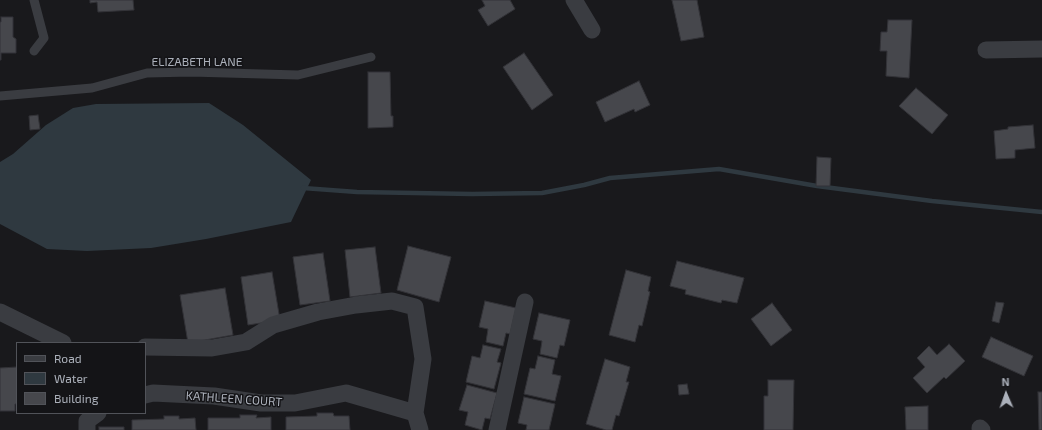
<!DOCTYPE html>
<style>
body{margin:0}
#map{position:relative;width:1042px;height:430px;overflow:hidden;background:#19191c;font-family:"Exo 2",sans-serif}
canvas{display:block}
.legend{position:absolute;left:16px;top:342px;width:130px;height:72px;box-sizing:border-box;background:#141417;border:1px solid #515359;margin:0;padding:5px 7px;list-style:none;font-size:12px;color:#acb1bb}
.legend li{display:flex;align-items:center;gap:8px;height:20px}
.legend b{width:20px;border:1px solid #515359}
.north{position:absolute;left:986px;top:374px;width:40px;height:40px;-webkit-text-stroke:3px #141417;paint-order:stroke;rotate:358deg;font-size:11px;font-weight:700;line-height:16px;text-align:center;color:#acb1bb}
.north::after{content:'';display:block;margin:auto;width:14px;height:18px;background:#acb1bb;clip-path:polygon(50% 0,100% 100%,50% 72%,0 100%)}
</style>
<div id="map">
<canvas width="1042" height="430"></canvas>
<ul class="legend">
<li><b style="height:5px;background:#3a3c41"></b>Road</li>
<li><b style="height:11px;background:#2f3940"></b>Water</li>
<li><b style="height:11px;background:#46474c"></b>Building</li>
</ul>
<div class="north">N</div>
</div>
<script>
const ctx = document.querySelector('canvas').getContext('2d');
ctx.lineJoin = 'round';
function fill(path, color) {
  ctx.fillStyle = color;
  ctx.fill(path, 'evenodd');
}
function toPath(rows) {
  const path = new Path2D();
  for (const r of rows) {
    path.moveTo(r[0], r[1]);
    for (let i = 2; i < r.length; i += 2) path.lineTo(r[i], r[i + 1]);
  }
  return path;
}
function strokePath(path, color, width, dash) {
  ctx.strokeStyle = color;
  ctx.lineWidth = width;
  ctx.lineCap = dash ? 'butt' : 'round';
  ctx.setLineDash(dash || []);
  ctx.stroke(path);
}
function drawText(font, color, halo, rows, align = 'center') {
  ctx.font = font + ' "Exo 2",sans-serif';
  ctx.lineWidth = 3;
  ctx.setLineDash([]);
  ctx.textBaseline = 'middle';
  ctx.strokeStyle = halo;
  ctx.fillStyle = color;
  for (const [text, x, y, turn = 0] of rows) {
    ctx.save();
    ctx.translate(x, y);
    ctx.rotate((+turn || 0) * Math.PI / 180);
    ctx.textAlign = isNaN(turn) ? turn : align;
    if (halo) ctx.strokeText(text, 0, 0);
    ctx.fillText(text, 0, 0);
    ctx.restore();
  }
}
const water = toPath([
 [209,103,243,125,311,180,291,222,206,239,151,248,87,251,47,249,0,224,0,162,13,154,46,125,73,108,96,104]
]);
const stream = toPath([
 [303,188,357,192,472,194,542,193,584,185,610,178,719,169,817,186,932,201,1042,212]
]);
const building = toPath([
 [90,0,133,0,134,10,98,12,97,2,90,3,90,0],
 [482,0,510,0,515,9,488,26,478,10,485,6,482,0],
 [672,0,697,0,704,37,681,41,672,0],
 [1,17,13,17,13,37,16,39,16,53,1,53,1,60,0,60,0,22,1,22,1,17],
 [888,20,912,20,909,78,886,76,887,51,880,51,881,32,887,32,888,20],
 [524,53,553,95,532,110,503,67,524,53],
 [368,72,390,72,391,116,393,116,393,127,368,128,368,72],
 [639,81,650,105,635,112,634,109,605,122,596,102,639,81],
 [916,88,948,115,932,134,899,106,916,88],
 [38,115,40,129,30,130,29,116,38,115],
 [1033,125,1035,148,1015,150,1015,158,996,159,994,131,1008,129,1008,127,1033,125],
 [817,157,831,158,830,186,816,186,817,157],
 [408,246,451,257,439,302,397,290,408,246],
 [375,247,381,293,350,297,345,250,375,247],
 [323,253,330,301,300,305,293,257,323,253],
 [677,261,744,278,737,303,722,300,721,303,685,294,686,290,670,286,677,261],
 [626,270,651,277,648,291,650,292,642,326,639,325,635,342,609,335,626,270],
 [272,272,280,320,248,325,241,277,272,272],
 [225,288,233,335,188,343,180,295,225,288],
 [485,301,516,308,510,334,506,333,503,346,486,342,488,329,479,327,485,301],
 [996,302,1004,303,999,323,992,321,996,302],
 [772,303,792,330,771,346,751,319,772,303],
 [539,313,570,320,564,346,560,345,557,358,540,354,542,341,533,339,539,313],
 [991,337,1033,356,1024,376,982,357,991,337],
 [949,344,965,361,946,379,944,377,927,393,913,378,925,367,917,358,929,346,937,355,949,344],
 [483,345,501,349,497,362,501,363,494,389,466,382,472,356,480,358,483,345],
 [538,356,555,360,552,374,561,376,555,401,524,394,530,368,535,369,538,356],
 [605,359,630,367,626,382,629,382,619,416,616,415,612,430,606,430,586,424,605,359],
 [17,367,17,404,15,404,15,411,0,411,0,368,17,367],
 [768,380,794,380,793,430,764,430,764,396,768,396,768,380],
 [687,384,689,394,679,395,678,385,687,384],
 [467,385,497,393,490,419,485,418,482,430,465,425,468,412,459,410,467,385],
 [1038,392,1042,392,1042,430,1039,430,1038,392],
 [524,397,555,404,549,430,526,430,527,425,518,423,524,397],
 [928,406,928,430,906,430,905,407,928,406],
 [317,413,333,413,334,416,349,416,350,430,286,430,286,417,317,416,317,413],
 [240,415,257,415,256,418,271,417,271,430,208,430,208,418,240,418,240,415],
 [164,416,179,416,179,419,195,418,196,430,132,430,132,420,164,419,164,416],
 [99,427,124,427,124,430,99,430,99,427]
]);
const lane = toPath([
 [34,0,44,38,34,51],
 [0,96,92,88,147,73,191,72,298,75,371,57]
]);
const street = toPath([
 [574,0,592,30],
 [986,50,1042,49],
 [0,312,63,343],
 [145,347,212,348,246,342,273,325,318,312,356,305,392,301,415,307,423,359,415,413,346,393,295,403,261,403,214,396,153,393,145,395],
 [415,413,420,430],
 [980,428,982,430],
 [87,430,87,421,98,413],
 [497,430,525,302]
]);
const streetNames = [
 ["ELIZABETH LANE",197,62],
 ["KATHLEEN COURT",234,399,4]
];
fill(water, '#2f3940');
strokePath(stream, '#2f3940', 4.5);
fill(building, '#46474c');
strokePath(building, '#333338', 1);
strokePath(lane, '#3a3c41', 9);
strokePath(street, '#3a3c41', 17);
drawText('12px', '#acb1bb', '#141417', streetNames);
</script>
